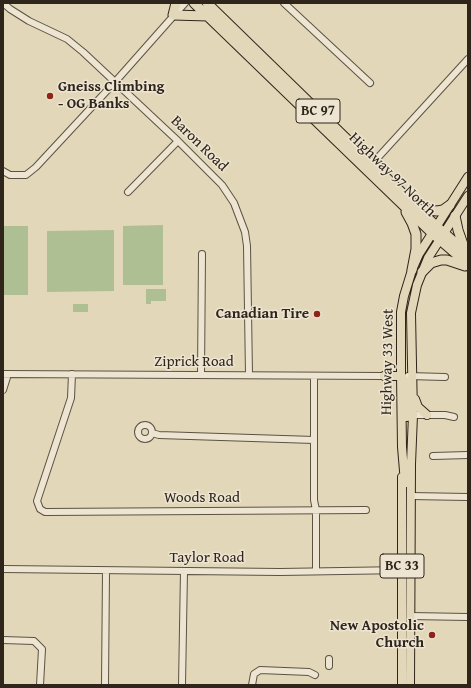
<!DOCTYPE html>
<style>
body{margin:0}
#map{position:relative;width:471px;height:688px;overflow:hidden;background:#e3d7b9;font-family:"Gentium Book Plus",serif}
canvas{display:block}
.frame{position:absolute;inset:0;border:4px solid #2f251b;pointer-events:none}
</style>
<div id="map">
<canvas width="471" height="688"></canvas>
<div class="frame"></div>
</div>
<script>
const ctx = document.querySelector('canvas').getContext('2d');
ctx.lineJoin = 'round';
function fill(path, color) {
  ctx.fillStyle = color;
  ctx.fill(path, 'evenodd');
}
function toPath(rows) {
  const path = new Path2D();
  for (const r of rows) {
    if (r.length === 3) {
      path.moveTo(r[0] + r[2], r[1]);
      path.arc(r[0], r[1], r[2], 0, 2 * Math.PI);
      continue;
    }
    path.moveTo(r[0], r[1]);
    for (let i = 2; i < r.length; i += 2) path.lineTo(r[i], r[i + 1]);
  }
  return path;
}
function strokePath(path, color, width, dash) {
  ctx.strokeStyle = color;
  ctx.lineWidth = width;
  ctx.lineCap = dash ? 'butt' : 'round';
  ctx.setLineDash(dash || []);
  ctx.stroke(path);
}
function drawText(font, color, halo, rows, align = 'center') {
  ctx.font = font + ' "Gentium Book Plus",serif';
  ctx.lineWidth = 3;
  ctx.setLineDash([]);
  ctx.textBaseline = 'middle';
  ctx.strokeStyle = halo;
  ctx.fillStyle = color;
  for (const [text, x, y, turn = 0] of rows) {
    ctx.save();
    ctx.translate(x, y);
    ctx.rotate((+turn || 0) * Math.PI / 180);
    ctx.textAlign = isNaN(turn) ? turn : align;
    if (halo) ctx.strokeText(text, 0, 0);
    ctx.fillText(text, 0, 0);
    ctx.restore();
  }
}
const green = toPath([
 [163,225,163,285,123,285,123,226],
 [3,226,28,226,28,295,3,295],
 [114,230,114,291,47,292,47,231],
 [146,289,166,289,166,301,151,301,151,304,146,304],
 [73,304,88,304,88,312,73,312]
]);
const minor = toPath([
 [3,3,10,9,29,21,67,39,83,52,178,141,222,185,234,203,245,232,247,246,249,375],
 [284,3,370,83],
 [372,164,468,59],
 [3,171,10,175,26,175,36,167,115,82,185,3],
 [128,192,178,141],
 [3,374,384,376],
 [72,374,71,398,37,501,40,509,45,512,366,510],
 [201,375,202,254],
 [314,376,314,500,316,510,316,571],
 [408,376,445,377],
 [3,390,8,374],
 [413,415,445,415,454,417],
 [145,432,7],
 [152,433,159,435,314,440],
 [433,456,468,455],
 [410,496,468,497],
 [3,569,280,572,405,570],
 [410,616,468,617],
 [3,640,34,641,42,649,40,685],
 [329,659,329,666],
 [105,685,106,571],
 [182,685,184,571],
 [252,685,254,674,260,670,309,672,315,675]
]);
const major = toPath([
 [384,376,401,376,406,382,407,417],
 [415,399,418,407,427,415],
 [405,483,402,447,401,376,401,312,404,296,412,270,419,254,468,177],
 [402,685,402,477],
 [410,685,411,464,413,415,411,313,417,285,428,258,468,196]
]);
const highway = toPath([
 [176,3,173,15,208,16],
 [194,3,432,233,468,264],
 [207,3,436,226,468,254],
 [419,209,437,211,443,210,450,205],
 [406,212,412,223,416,234,416,249,412,270],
 [455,216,458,230,465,250],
 [422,272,431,263,441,260,447,260,465,266]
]);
const markers = [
 [50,96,4,"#8f2418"],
 [317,314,4,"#8f2418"],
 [432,635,4,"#8f2418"]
];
const shields = [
 [318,111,44],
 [402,566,44]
];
const shieldNames = [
 ["BC 97",318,111],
 ["BC 33",402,566]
];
const poiNames = [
 ["Gneiss Climbing",58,87,"left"],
 ["- OG Banks",58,104,"left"],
 ["Canadian Tire",309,314],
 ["New Apostolic",424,626],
 ["Church",424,643]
];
const streetNames = [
 ["Baron Road",199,144,44],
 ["Highway 97 North",392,175,44],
 ["Ziprick Road",194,362],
 ["Highway 33 West",388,362,-89],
 ["Woods Road",202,498],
 ["Taylor Road",207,558]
];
fill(green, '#aebf94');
strokePath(minor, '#5c5242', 8);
strokePath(major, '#2f251b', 10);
strokePath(highway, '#2f251b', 11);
strokePath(minor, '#ede5d2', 6);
strokePath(major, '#e3d7b9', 8);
strokePath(highway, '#e3d7b9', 9);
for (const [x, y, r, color] of markers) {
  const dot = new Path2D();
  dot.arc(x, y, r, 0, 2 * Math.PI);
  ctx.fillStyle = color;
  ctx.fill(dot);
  strokePath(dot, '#ede5d2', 1.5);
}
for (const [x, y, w] of shields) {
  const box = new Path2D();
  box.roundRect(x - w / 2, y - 12, w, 24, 3);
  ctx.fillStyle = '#ede5d2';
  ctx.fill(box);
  strokePath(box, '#2f251b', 1);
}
drawText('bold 14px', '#2f251b', null, shieldNames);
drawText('bold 15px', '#2f251b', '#ede5d2', poiNames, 'right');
drawText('15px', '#2f251b', '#ede5d2', streetNames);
</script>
